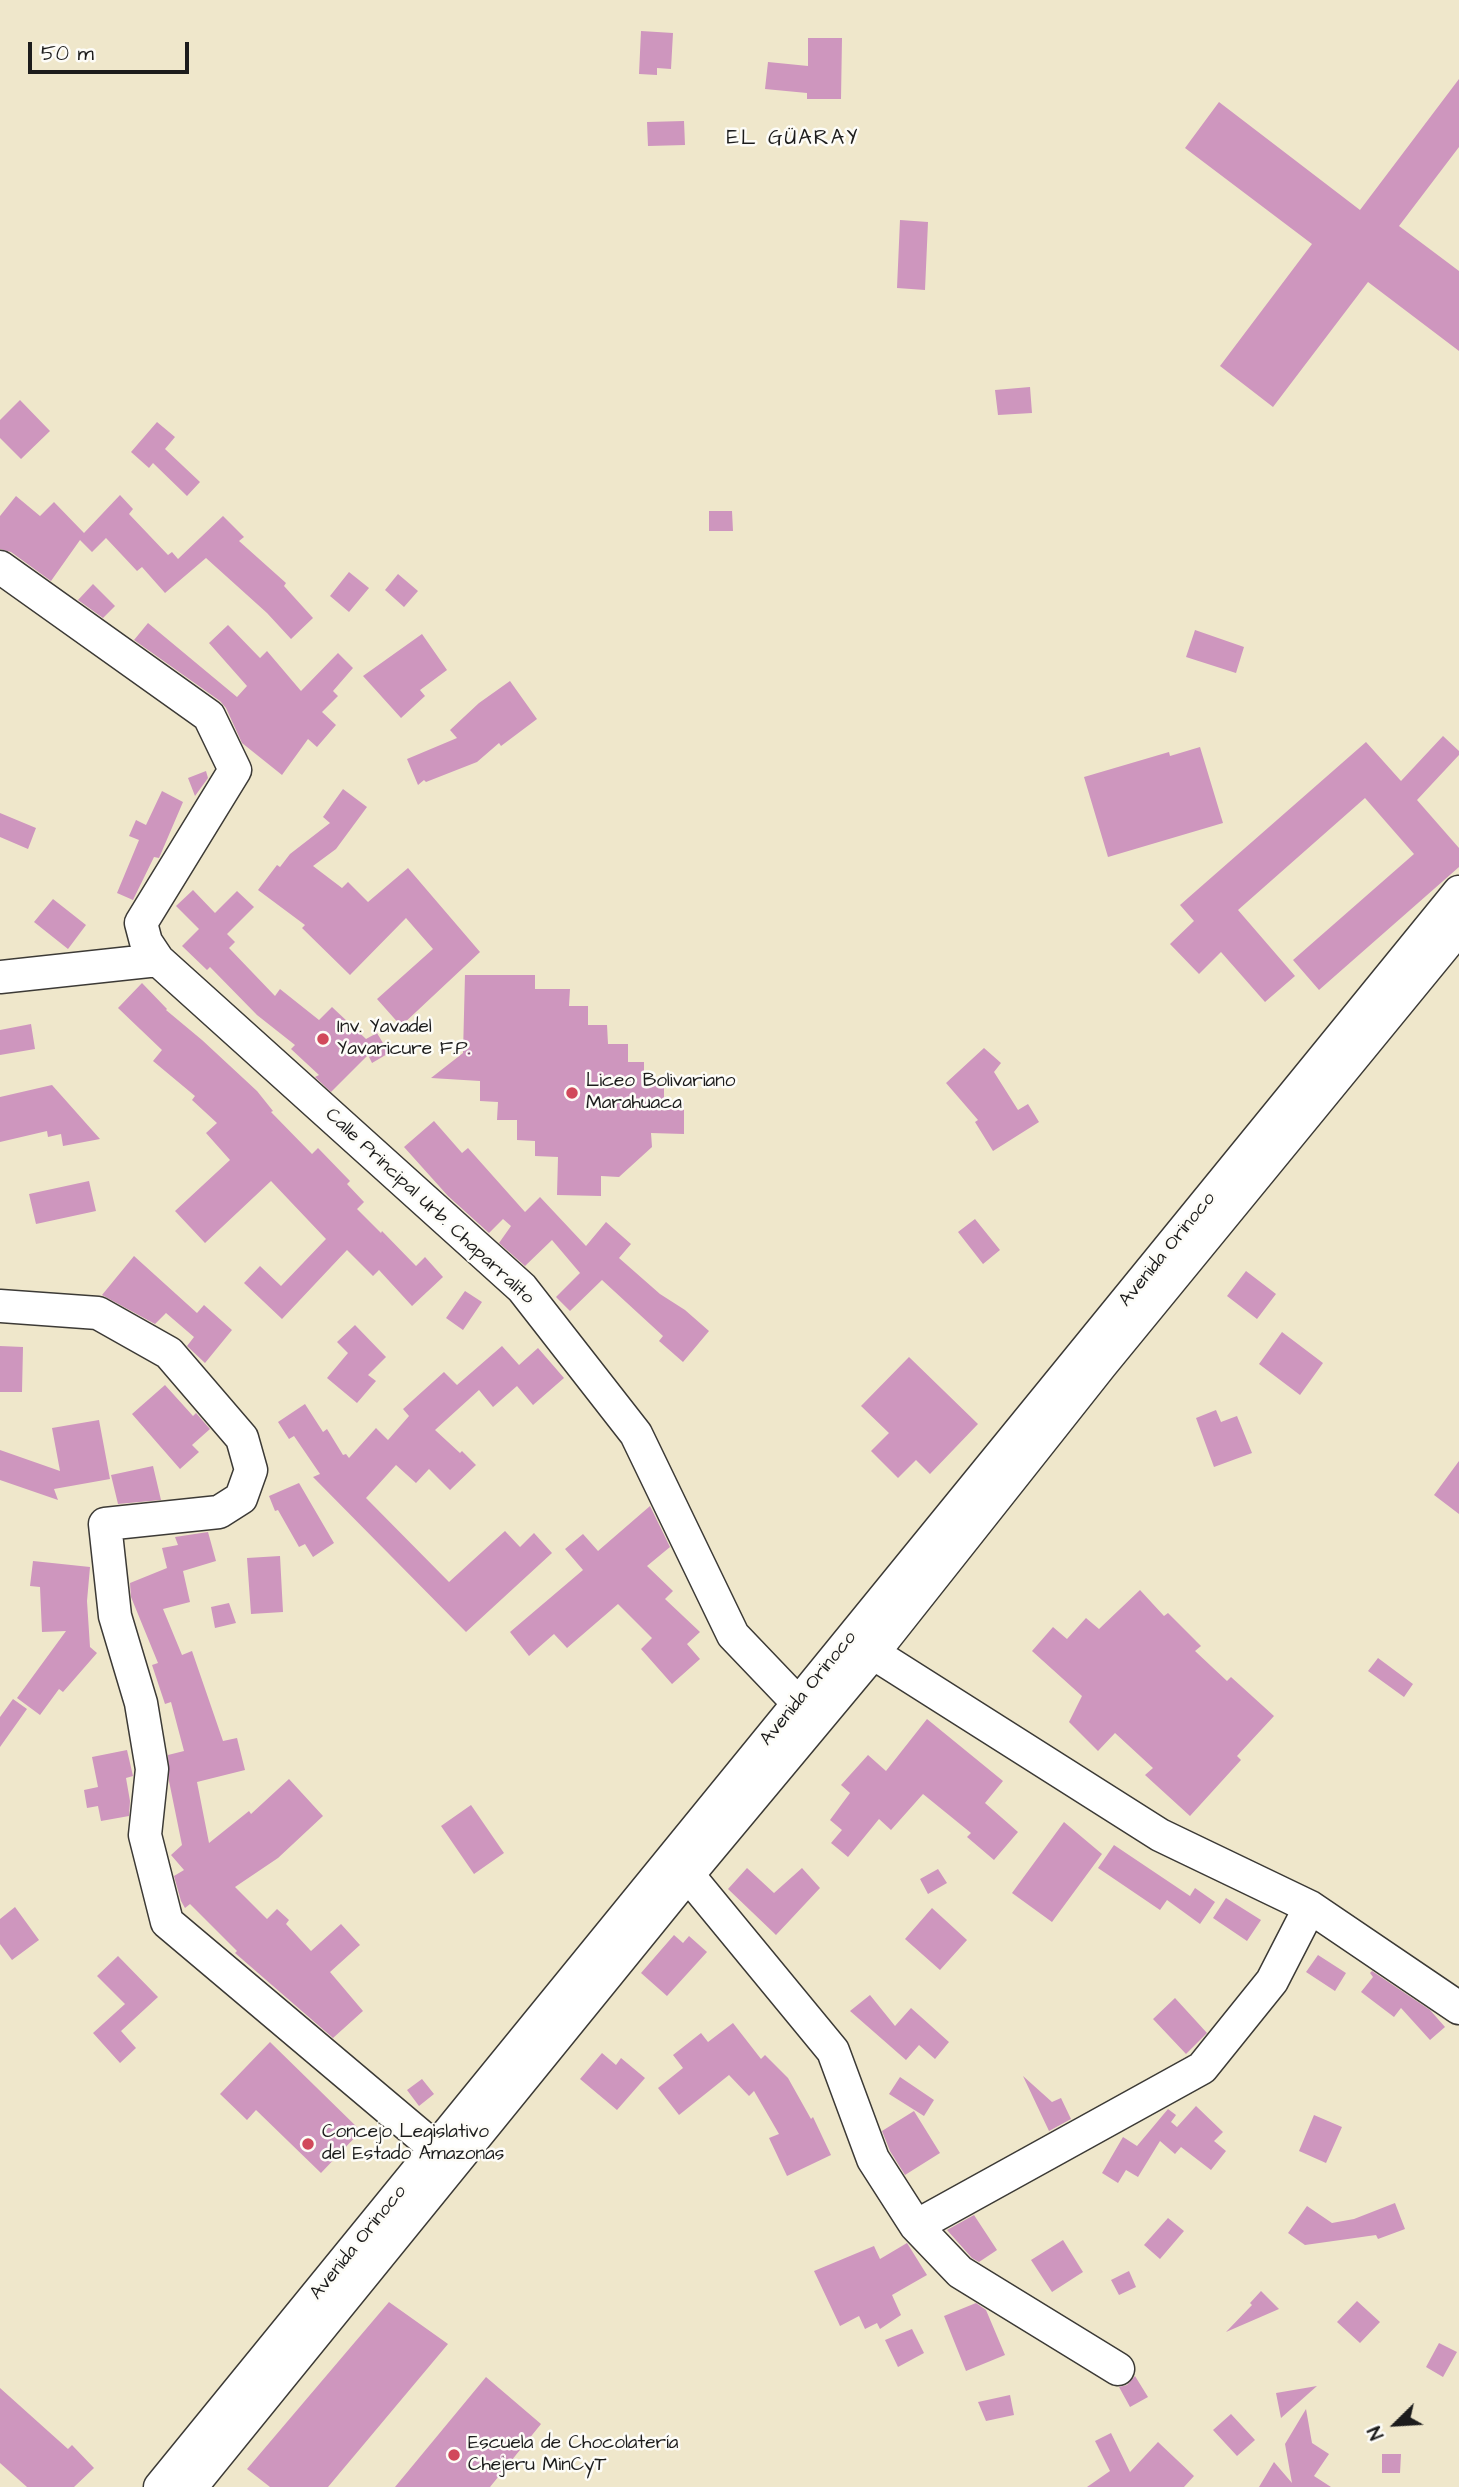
<!DOCTYPE html>
<meta charset="utf-8">
<style>
body{margin:0}
#map{position:relative;width:1459px;height:2487px;overflow:hidden;background:#efe7cb;font-family:"Architects Daughter",sans-serif}
canvas{display:block}
.north{position:absolute;left:1361px;top:2389px;width:70px;height:70px;-webkit-text-stroke:5px #fdfcf7;paint-order:stroke;rotate:246deg;font-size:19px;font-weight:700;line-height:28px;text-align:center;color:#1c1c1c}
.north::after{content:'';display:block;margin:auto;width:24px;height:32px;background:#1c1c1c;clip-path:polygon(50% 0,100% 100%,50% 72%,0 100%)}
.scale{position:absolute;left:28px;top:42px;width:161px;height:32px;box-sizing:border-box;border:4px solid #1c1c1c;border-top:0;padding-left:9px;font-size:21px;line-height:24px;white-space:nowrap;color:#1c1c1c;-webkit-text-stroke:5px #fdfcf7;paint-order:stroke}
</style>
<div id="map">
<canvas width="1459" height="2487"></canvas>
<div class="north">N</div>
<div class="scale">50 m</div>
</div>
<script>
const ctx = document.querySelector('canvas').getContext('2d');
ctx.lineJoin = 'round';
function fill(path, color) {
  ctx.fillStyle = color;
  ctx.fill(path, 'evenodd');
}
function toPath(rows) {
  const path = new Path2D();
  for (const r of rows) {
    path.moveTo(r[0], r[1]);
    for (let i = 2; i < r.length; i += 2) path.lineTo(r[i], r[i + 1]);
  }
  return path;
}
function strokePath(path, color, width, dash) {
  ctx.strokeStyle = color;
  ctx.lineWidth = width;
  ctx.lineCap = dash ? 'butt' : 'round';
  ctx.setLineDash(dash || []);
  ctx.stroke(path);
}
function drawText(font, color, halo, rows, align = 'center') {
  ctx.font = font + ' "Architects Daughter",sans-serif';
  ctx.lineWidth = 5;
  ctx.setLineDash([]);
  ctx.textBaseline = 'middle';
  ctx.strokeStyle = halo;
  ctx.fillStyle = color;
  for (const [text, x, y, turn = 0] of rows) {
    ctx.save();
    ctx.translate(x, y);
    ctx.rotate((+turn || 0) * Math.PI / 180);
    ctx.textAlign = isNaN(turn) ? turn : align;
    if (halo) ctx.strokeText(text, 0, 0);
    ctx.fillText(text, 0, 0);
    ctx.restore();
  }
}
const building = toPath([
 [641,31,673,33,671,69,657,68,657,75,639,74],
 [808,38,842,38,841,99,807,99,807,93,765,89,768,62,808,66],
 [1459,79,1459,147,1399,226,1459,271,1459,351,1368,282,1273,407,1220,366,1312,244,1185,148,1219,102,1360,210],
 [684,121,685,145,648,146,647,122],
 [900,220,928,222,925,290,897,288],
 [1030,387,1032,413,998,415,995,390],
 [20,400,50,431,21,459,0,438,0,420],
 [157,422,175,437,165,449,200,482,187,496,153,463,149,468,131,452],
 [120,495,133,509,129,514,168,555,172,552,178,559,223,516,244,537,239,541,286,583,284,586,313,618,291,639,267,613,206,558,165,593,142,567,137,571,106,538,92,552,80,540,51,581,11,552,0,549,0,516,16,496,40,516,54,502,84,533],
 [709,511,732,511,733,531,709,531],
 [349,572,369,588,349,612,330,596],
 [398,574,418,591,404,607,385,590],
 [93,584,115,606,103,618,78,600],
 [148,623,237,697,247,686,209,643,228,625,260,658,267,651,301,691,338,653,353,668,333,691,338,696,322,712,336,725,317,747,308,739,282,775,242,743,226,708,220,701,134,640],
 [1195,630,1244,647,1236,673,1186,657],
 [422,634,447,670,420,690,425,696,401,718,363,676],
 [510,681,537,719,501,746,499,743,477,762,426,782,424,780,418,785,407,759,457,738,450,730,479,703],
 [1443,736,1459,751,1459,755,1417,800,1459,848,1459,867,1319,990,1293,960,1414,854,1365,798,1238,910,1295,976,1265,1002,1221,952,1199,974,1170,944,1194,921,1180,905,1366,742,1401,781],
 [1200,747,1223,823,1108,857,1084,777,1169,752,1170,756],
 [206,771,208,778,195,796,188,778],
 [343,789,367,807,336,849,313,866,342,888,348,882,368,902,408,868,480,952,401,1026,377,999,433,949,406,918,350,975,302,928,305,925,258,890,277,865,280,867,290,854,330,823,323,817],
 [162,791,183,802,159,858,154,857,133,900,117,893,139,840,129,836,136,820,146,825],
 [0,813,36,828,28,849,0,837],
 [193,890,215,913,237,891,254,907,227,934,235,942,229,948,275,996,280,989,319,1020,332,1007,366,1039,377,1033,389,1053,372,1063,368,1055,331,1092,315,1077,319,1075,291,1049,295,1045,257,1015,210,967,207,970,182,946,199,929,176,906],
 [53,899,86,925,68,949,34,922],
 [465,975,535,975,535,989,570,989,569,1006,588,1006,588,1025,607,1025,608,1044,628,1044,628,1062,644,1062,644,1085,664,1085,664,1103,684,1103,684,1134,651,1133,652,1147,619,1177,601,1176,601,1196,557,1195,558,1157,535,1156,535,1141,517,1140,517,1120,497,1120,498,1102,480,1101,480,1081,431,1078,463,1053],
 [142,983,167,1009,166,1010,202,1040,257,1091,273,1111,271,1112,312,1154,318,1148,350,1181,347,1184,364,1202,357,1209,381,1233,382,1231,416,1266,425,1257,443,1277,412,1306,379,1270,373,1276,347,1250,282,1319,244,1283,260,1266,281,1286,326,1239,271,1181,205,1243,175,1211,230,1160,206,1133,217,1123,192,1100,195,1096,153,1061,162,1050,118,1008],
 [31,1024,35,1049,0,1055,0,1030],
 [984,1048,1001,1063,994,1072,1018,1110,1028,1104,1039,1122,993,1151,975,1122,978,1120,946,1083],
 [52,1085,100,1139,63,1146,61,1134,48,1137,47,1131,0,1142,0,1097],
 [434,1121,462,1153,468,1148,525,1212,540,1197,586,1246,606,1222,631,1244,619,1258,660,1294,685,1310,709,1331,683,1362,659,1341,663,1336,602,1280,570,1311,556,1297,580,1273,552,1240,525,1266,499,1243,511,1226,503,1219,489,1233,448,1196,404,1147],
 [89,1181,96,1211,36,1224,29,1194],
 [975,1219,1000,1250,983,1264,958,1232],
 [134,1256,197,1313,204,1305,232,1330,205,1363,187,1346,194,1337,166,1313,155,1324,102,1295],
 [1246,1271,1276,1294,1257,1319,1227,1296],
 [465,1291,482,1302,463,1330,446,1318],
 [355,1325,386,1357,368,1375,376,1381,357,1403,327,1378,348,1353,337,1342],
 [1282,1332,1323,1363,1300,1395,1259,1364],
 [0,1346,23,1347,22,1392,0,1392],
 [502,1346,519,1365,538,1348,564,1378,533,1405,517,1386,493,1407,479,1390,435,1430,460,1453,462,1451,476,1465,450,1490,429,1469,416,1483,396,1465,366,1498,449,1582,505,1531,520,1547,534,1533,552,1553,466,1632,313,1477,320,1474,294,1436,289,1439,278,1422,305,1404,323,1432,327,1429,343,1455,346,1454,349,1458,376,1428,388,1440,409,1416,403,1409,444,1372,457,1385],
 [909,1357,978,1424,930,1474,916,1460,898,1478,871,1451,889,1433,861,1406],
 [165,1385,193,1416,196,1413,210,1429,192,1445,199,1452,180,1469,132,1414],
 [1216,1410,1221,1422,1237,1416,1252,1453,1214,1467,1196,1418],
 [99,1420,110,1479,54,1489,58,1500,0,1480,0,1450,60,1471,52,1428],
 [1459,1461,1459,1514,1434,1495],
 [153,1466,161,1500,118,1504,111,1475],
 [299,1483,334,1543,313,1557,305,1544,299,1547,278,1510,275,1511,269,1496],
 [650,1506,670,1547,647,1566,673,1591,665,1599,700,1632,687,1644,700,1659,672,1684,641,1649,652,1638,618,1604,567,1648,554,1634,529,1656,510,1632,583,1570,565,1549,583,1534,598,1551],
 [208,1532,216,1561,183,1571,190,1602,163,1609,182,1655,192,1651,223,1741,237,1738,245,1770,197,1782,209,1843,249,1811,251,1814,289,1779,323,1816,278,1858,235,1887,267,1919,277,1909,289,1920,286,1924,311,1951,341,1924,360,1945,330,1972,363,2011,333,2038,235,1953,237,1951,190,1904,185,1908,181,1901,174,1876,184,1870,171,1855,182,1845,169,1781,168,1755,184,1751,171,1702,165,1704,152,1665,158,1663,131,1597,130,1583,167,1568,162,1548,178,1545,175,1537],
 [280,1556,283,1612,251,1614,247,1558],
 [33,1561,90,1567,87,1601,90,1647,97,1653,63,1692,59,1689,40,1715,17,1698,66,1631,42,1632,40,1587,30,1586],
 [1140,1590,1164,1616,1168,1613,1201,1646,1195,1651,1227,1681,1231,1677,1274,1716,1237,1756,1241,1760,1190,1816,1145,1775,1153,1768,1115,1733,1098,1751,1069,1722,1082,1696,1032,1651,1053,1627,1067,1639,1086,1618,1099,1629],
 [229,1603,236,1623,215,1628,211,1607],
 [1378,1658,1413,1684,1404,1697,1368,1671],
 [13,1699,27,1709,0,1747,0,1717],
 [927,1719,1003,1781,985,1803,1018,1832,994,1860,967,1837,971,1833,923,1794,891,1830,879,1819,848,1857,831,1843,842,1830,830,1820,850,1793,841,1785,868,1755,886,1771],
 [127,1750,133,1776,126,1778,130,1801,129,1816,101,1821,98,1806,87,1808,84,1790,98,1787,92,1757],
 [471,1805,504,1853,474,1874,441,1826],
 [1064,1822,1102,1854,1052,1922,1012,1893],
 [1114,1845,1190,1896,1195,1888,1215,1902,1200,1924,1167,1900,1160,1910,1098,1868],
 [747,1868,774,1893,802,1868,820,1888,776,1935,728,1889],
 [938,1869,947,1883,928,1894,920,1879],
 [1226,1898,1261,1920,1247,1941,1213,1918],
 [15,1907,39,1940,12,1960,0,1944,0,1919],
 [932,1908,967,1940,940,1970,905,1939],
 [674,1935,683,1943,689,1936,707,1952,667,1996,641,1973],
 [1318,1955,1346,1973,1335,1991,1306,1972],
 [118,1956,158,1997,121,2031,136,2048,120,2063,93,2033,125,2004,97,1976],
 [1372,1971,1430,2010,1445,2027,1430,2040,1401,2008,1394,2017,1361,1992,1373,1977,1370,1973],
 [870,1995,895,2026,911,2008,949,2042,935,2059,919,2045,906,2060,850,2011],
 [1175,1998,1207,2033,1186,2054,1153,2019],
 [733,2023,761,2059,765,2055,788,2078,811,2119,813,2117,831,2155,787,2176,769,2138,779,2134,754,2091,749,2096,729,2075,679,2115,658,2088,683,2068,673,2055,701,2033,708,2042],
 [270,2042,361,2131,321,2173,256,2110,247,2120,220,2094],
 [602,2053,616,2065,621,2058,645,2078,617,2110,580,2079],
 [1023,2076,1052,2102,1061,2098,1071,2119,1049,2131],
 [900,2077,934,2100,924,2116,889,2094],
 [422,2079,434,2094,419,2106,407,2090],
 [1196,2106,1223,2132,1214,2141,1226,2151,1211,2170,1181,2147,1175,2154,1160,2141,1138,2177,1126,2170,1118,2183,1102,2173,1123,2137,1137,2146,1168,2109,1176,2115,1171,2122,1177,2127],
 [914,2111,940,2153,905,2175,890,2151,882,2131],
 [1314,2115,1342,2127,1326,2163,1299,2151],
 [1395,2203,1405,2229,1378,2239,1376,2235,1305,2245,1288,2233,1307,2206,1332,2223,1354,2219],
 [974,2215,997,2250,979,2262,972,2258,947,2230],
 [1168,2218,1184,2231,1160,2259,1144,2245],
 [1063,2240,1083,2272,1052,2292,1031,2260],
 [907,2243,927,2275,892,2295,901,2315,880,2329,877,2323,865,2329,859,2316,840,2326,814,2271,874,2246,880,2259],
 [1129,2271,1136,2287,1119,2295,1111,2280],
 [1261,2291,1279,2309,1226,2332,1252,2305,1250,2303],
 [1357,2301,1380,2322,1360,2343,1337,2322],
 [389,2302,448,2344,328,2487,270,2487,247,2469],
 [976,2303,986,2310,1005,2355,966,2371,944,2316],
 [912,2329,924,2353,898,2367,885,2340],
 [1439,2343,1457,2352,1443,2377,1426,2367],
 [1135,2376,1148,2397,1130,2407,1119,2387,1127,2385],
 [486,2377,541,2424,490,2487,395,2487],
 [1317,2386,1281,2418,1276,2393],
 [0,2388,68,2449,72,2445,94,2468,74,2487,27,2487,0,2463],
 [1010,2395,1014,2415,986,2421,978,2402],
 [1306,2409,1312,2443,1329,2454,1314,2476,1331,2487,1259,2487,1274,2462,1292,2483,1285,2444],
 [1231,2414,1255,2440,1237,2456,1213,2430],
 [1111,2433,1130,2472,1158,2442,1194,2476,1184,2487,1087,2487,1110,2471,1095,2441],
 [1382,2454,1401,2454,1400,2473,1382,2473]
]);
const minor = toPath([
 [0,567,209,716,235,770,141,923,146,942,158,960],
 [0,977,158,960,522,1288,636,1434,733,1635,798,1703,815,1716],
 [0,1306,98,1313,169,1353,242,1438,251,1470,241,1498,219,1512,105,1524,115,1616,141,1703,152,1769,145,1835,167,1922,435,2148],
 [873,1653,1160,1835,1310,1907,1459,2008],
 [688,1875,833,2051,873,2159,916,2226,960,2272,1118,2369],
 [916,2226,1202,2068,1272,1981,1310,1907],
 [160,2487,1459,892],
 [191,2487,688,1875,873,1653,1101,1365,1459,928]
]);
const markers = [
 [323,1039,7,"#d1495b"],
 [572,1093,7,"#d1495b"],
 [308,2144,7,"#d1495b"],
 [454,2455,7,"#d1495b"]
];
const poiNames = [
 ["Inv. Yavadel",337,1028],
 ["Yavaricure F.P.",337,1050],
 ["Liceo Bolivariano",586,1082],
 ["Marahuaca",586,1104],
 ["Concejo Legislativo",322,2133],
 ["del Estado Amazonas",322,2155],
 ["Escuela de Chocolatería",468,2444],
 ["Chejeru MinCyT",468,2466]
];
const streetNames = [
 ["Calle Principal Urb. Chaparralito",429,1207,43],
 ["Avenida Orinoco",1168,1250,-51],
 ["Avenida Orinoco",809,1689,-51],
 ["Avenida Orinoco",359,2243,-51]
];
const neighbourhoodNames = [
 ["EL GÜARAY",793,140]
];
fill(building, '#ce96be');
strokePath(minor, '#3c3a36', 35);
strokePath(minor, '#fff', 32);
for (const [x, y, r, color] of markers) {
  const dot = new Path2D();
  dot.arc(x, y, r, 0, 2 * Math.PI);
  ctx.fillStyle = color;
  ctx.fill(dot);
  strokePath(dot, '#fdfcf7', 2.5);
}
drawText('19px', '#1c1c1c', '#fdfcf7', poiNames, 'left');
drawText('19px', '#1c1c1c', '#fdfcf7', streetNames);
ctx.letterSpacing = '2px';
drawText('21px', '#1c1c1c', '#fdfcf7', neighbourhoodNames);
ctx.letterSpacing = '0px';
</script>
